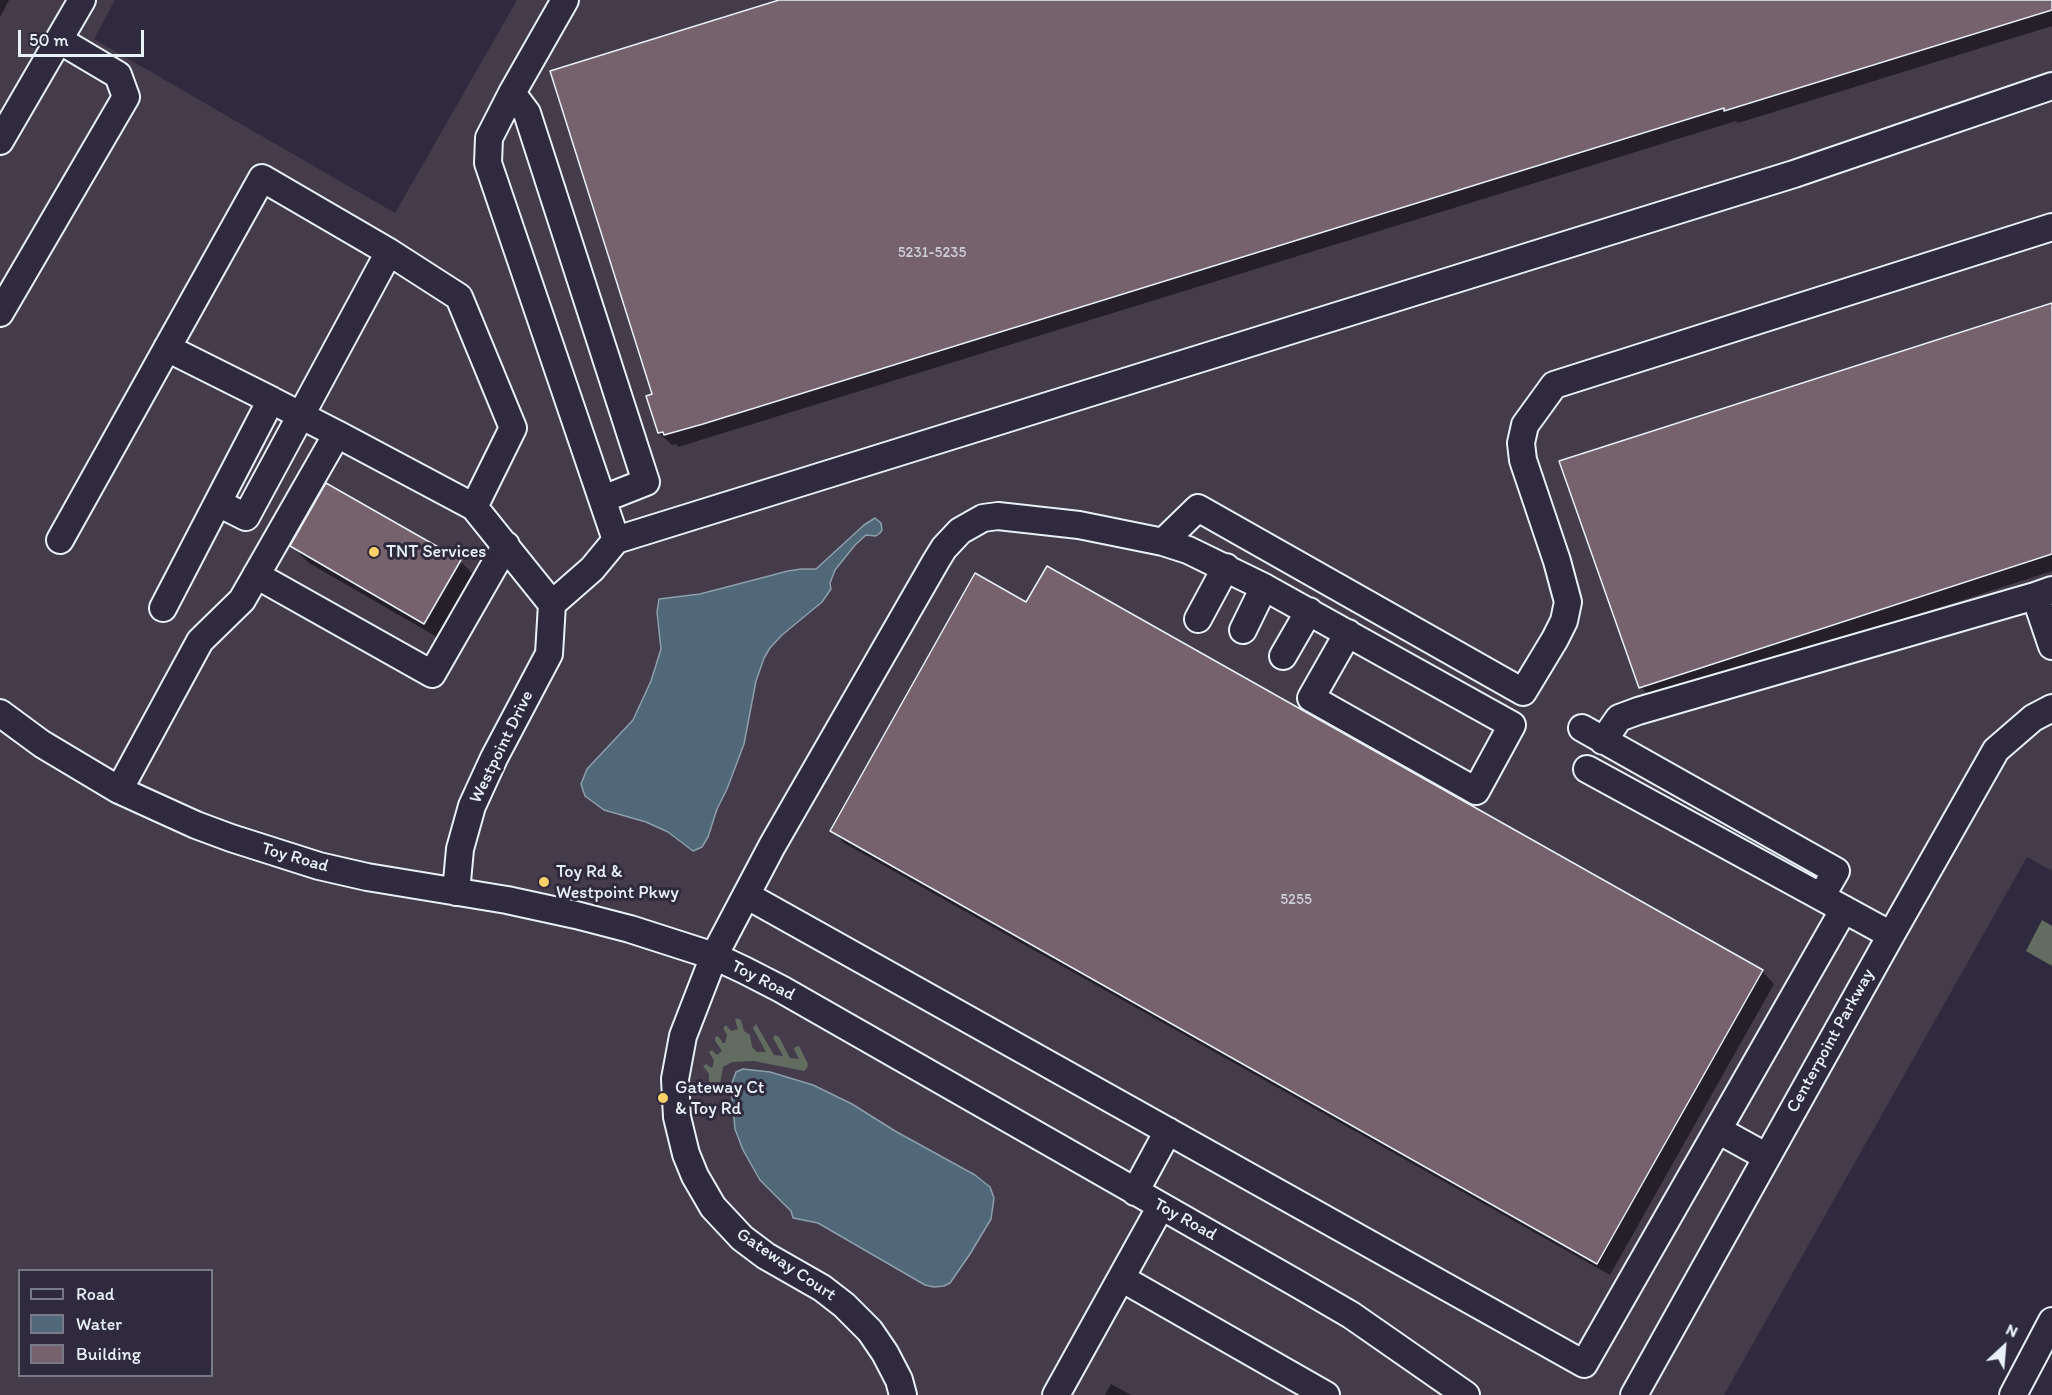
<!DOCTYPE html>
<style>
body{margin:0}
#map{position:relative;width:2052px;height:1395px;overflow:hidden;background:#2f2a3d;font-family:Itim,sans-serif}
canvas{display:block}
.legend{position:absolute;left:18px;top:1269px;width:195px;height:108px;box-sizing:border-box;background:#2f2a3d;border:2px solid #797a88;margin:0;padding:8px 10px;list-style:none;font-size:18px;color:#e8f1f8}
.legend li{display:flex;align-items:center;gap:12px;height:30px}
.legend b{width:30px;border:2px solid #797a88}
.north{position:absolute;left:1974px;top:1317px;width:60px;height:60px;-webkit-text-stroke:4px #2f2a3d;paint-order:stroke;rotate:26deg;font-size:16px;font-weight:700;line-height:24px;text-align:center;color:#e8f1f8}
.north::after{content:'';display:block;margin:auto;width:21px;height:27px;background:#e8f1f8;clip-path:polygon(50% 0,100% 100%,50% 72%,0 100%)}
.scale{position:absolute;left:18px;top:30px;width:126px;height:27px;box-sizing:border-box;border:3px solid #e8f1f8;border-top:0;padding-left:8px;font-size:18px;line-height:21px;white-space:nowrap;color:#e8f1f8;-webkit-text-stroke:4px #2f2a3d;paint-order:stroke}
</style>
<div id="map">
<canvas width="2052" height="1395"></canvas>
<ul class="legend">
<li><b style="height:8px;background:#2f2a3d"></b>Road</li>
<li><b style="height:16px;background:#506878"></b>Water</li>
<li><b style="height:16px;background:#76626c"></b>Building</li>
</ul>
<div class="north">N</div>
<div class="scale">50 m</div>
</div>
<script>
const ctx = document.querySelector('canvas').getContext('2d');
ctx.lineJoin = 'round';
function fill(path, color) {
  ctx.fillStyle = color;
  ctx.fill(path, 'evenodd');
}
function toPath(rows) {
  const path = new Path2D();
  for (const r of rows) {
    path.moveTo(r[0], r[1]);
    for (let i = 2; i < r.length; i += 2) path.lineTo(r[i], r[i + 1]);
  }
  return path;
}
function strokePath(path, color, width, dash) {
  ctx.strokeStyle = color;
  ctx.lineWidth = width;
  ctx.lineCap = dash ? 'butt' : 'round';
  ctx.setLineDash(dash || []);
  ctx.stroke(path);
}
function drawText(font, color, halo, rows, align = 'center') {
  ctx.font = font + ' Itim,sans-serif';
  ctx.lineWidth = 6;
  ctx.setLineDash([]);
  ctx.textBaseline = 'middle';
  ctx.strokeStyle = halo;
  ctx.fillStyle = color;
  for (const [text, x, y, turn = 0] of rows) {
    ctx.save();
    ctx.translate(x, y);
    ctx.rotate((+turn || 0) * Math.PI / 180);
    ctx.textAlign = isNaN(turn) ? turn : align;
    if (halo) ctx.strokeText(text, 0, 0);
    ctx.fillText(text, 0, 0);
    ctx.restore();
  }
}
const built = toPath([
 [0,0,115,0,94,39,395,213,517,0,2052,0,2052,871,2027,857,1724,1395,0,1395],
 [20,1270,212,1270,212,1376,20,1376]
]);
const green = toPath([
 [2042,920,2052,926,2052,966,2026,951],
 [737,1018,741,1020,744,1031,750,1035,752,1047,757,1052,766,1052,753,1028,756,1024,774,1055,783,1056,773,1038,775,1035,779,1037,790,1058,799,1059,794,1049,795,1047,799,1046,808,1064,807,1068,804,1071,754,1061,732,1062,723,1067,720,1084,715,1086,713,1085,709,1081,709,1074,703,1066,706,1064,712,1068,714,1061,709,1052,712,1050,717,1055,722,1051,715,1041,715,1037,718,1036,723,1043,725,1043,727,1035,723,1028,726,1025,731,1031,738,1029,735,1020]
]);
const water = toPath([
 [875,518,881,523,882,530,880,533,876,536,866,535,855,545,835,570,830,583,831,589,822,602,782,635,770,648,764,658,756,681,744,744,727,789,717,809,708,837,702,847,693,851,668,832,646,822,604,810,585,796,581,784,587,769,633,720,651,681,661,649,657,612,659,599,700,594,788,571,801,569,816,569,864,525,875,518],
 [743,1069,770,1072,813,1085,852,1104,895,1131,975,1175,990,1187,994,1198,991,1219,970,1254,950,1283,944,1286,934,1287,925,1285,818,1223,793,1218,791,1211,760,1180,743,1150,735,1129,731,1086,736,1072,743,1069]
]);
const shadow = toPath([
 [0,0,9,0,0,17],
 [784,0,2052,0,2052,26,1738,123,1736,121,678,447,676,444,672,445,659,433,654,395],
 [2052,305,2052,571,1653,700,1641,687],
 [292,546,460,561,477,578,442,640,309,563],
 [1027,604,1762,971,1774,984,1610,1275,844,843,832,830],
 [1111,1384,1131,1395,1105,1395]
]);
const building = toPath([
 [779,0,2052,0,2052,10,1724,111,1724,108,703,424,664,435,663,432,658,433,646,396,652,394,550,71,779,0],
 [2052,303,2052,554,1639,688,1559,461,2052,303],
 [326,483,461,560,424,624,290,546,326,483],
 [1047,566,1763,970,1597,1264,830,831,975,573,1026,602,1047,566]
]);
const minor = toPath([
 [565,0,512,93,489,138,488,163,616,540],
 [512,93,527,113,646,482,603,499],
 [0,141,82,0],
 [0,313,126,97,118,75,59,40],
 [167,348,271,400],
 [218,503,246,517,389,252],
 [60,540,262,178,389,252,459,297,513,428,474,507],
 [1163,542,1198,508,1523,692,1555,639,1564,621,1568,602,1557,561,1523,460,1521,443,1525,425,1554,385,2052,227],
 [256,575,432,674,506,545],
 [2052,590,2035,596,2052,646],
 [552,604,592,569,616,540,1794,174,2052,86],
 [163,608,271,400,337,434],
 [1198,619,1226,567],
 [1243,630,1264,587],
 [1283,656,1309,611],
 [0,713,42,744,119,790,196,825,231,838,319,866,367,877,507,900,576,915,630,929,714,956,744,970,781,989,1296,1283,1351,1315,1466,1395],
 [1582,728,1836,871,1821,897],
 [1603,741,1619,718,1638,711,2035,596],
 [1587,769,1891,935],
 [119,790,200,641,242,600,337,434,474,507,552,604],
 [456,892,460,849,472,806,494,758,549,654,552,604],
 [746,895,1584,1364,1844,909],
 [1718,1130,1767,1157],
 [1135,1192,1168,1131],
 [1121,1278,1326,1395],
 [903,1395,899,1380,885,1353,870,1331,844,1305,822,1288,766,1256,742,1238,713,1207,695,1176,686,1154,677,1117,675,1079,683,1036,714,956,772,846,936,561,944,548,960,531,983,518,998,516,1079,525,1163,542,1188,550,1264,587,1512,725,1476,791,1311,698,1348,633],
 [1056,1395,1161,1206],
 [1634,1395,1891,935,1996,750,2033,718,2052,708],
 [2013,1395,2052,1321]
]);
const markers = [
 [374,552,6,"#ffd166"],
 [544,882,6,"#ffd166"],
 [663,1098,6,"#ffd166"]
];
const numberNames = [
 ["5231-5235",932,253],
 ["5255",1296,900]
];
const poiNames = [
 ["TNT Services",386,552],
 ["Toy Rd &",556,872],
 ["Westpoint Pkwy",556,893],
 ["Gateway Ct",675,1088],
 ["& Toy Rd",675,1109]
];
const streetNames = [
 ["Westpoint Drive",502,747,-64],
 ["Toy Road",295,858,16],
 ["Toy Road",763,981,27],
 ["Centerpoint Parkway",1831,1041,-61],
 ["Toy Road",1185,1220,29],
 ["Gateway Court",786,1265,34]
];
fill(built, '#443b4b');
fill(green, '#626c60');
fill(water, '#506878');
strokePath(water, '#8d9fab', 1.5);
fill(shadow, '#0007');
fill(building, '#76626c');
strokePath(building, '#e8f1f8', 1.5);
strokePath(minor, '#e8f1f8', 30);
strokePath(minor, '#2f2a3d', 26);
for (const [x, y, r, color] of markers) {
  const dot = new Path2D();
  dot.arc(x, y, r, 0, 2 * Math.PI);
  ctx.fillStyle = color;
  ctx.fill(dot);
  strokePath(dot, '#2f2a3d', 2);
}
drawText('15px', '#cccdd5', null, numberNames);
drawText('18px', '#e8f1f8', '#2f2a3d', poiNames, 'left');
drawText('18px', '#e8f1f8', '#2f2a3d', streetNames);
</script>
